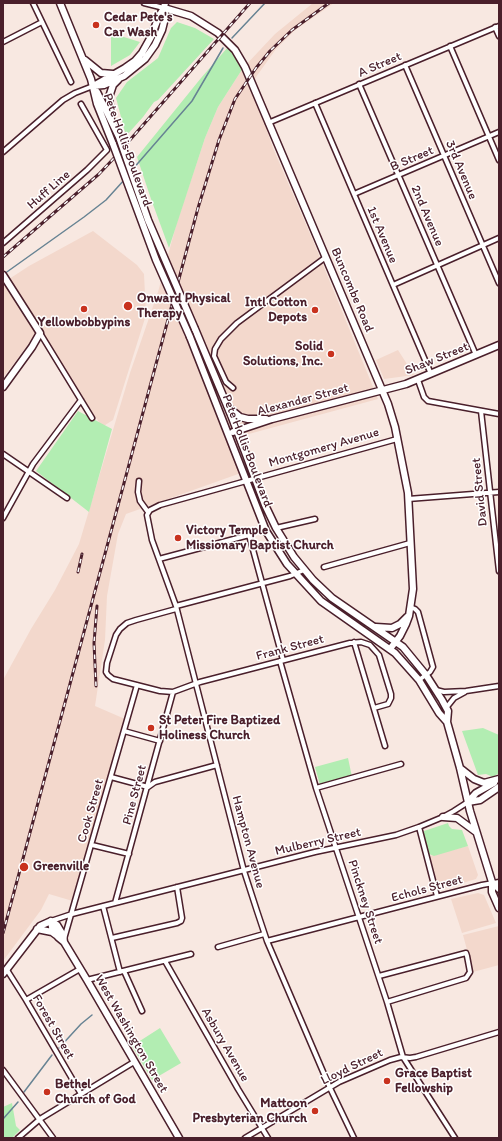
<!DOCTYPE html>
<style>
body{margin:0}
#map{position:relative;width:502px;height:1141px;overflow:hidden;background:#f8e8e1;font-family:Itim,sans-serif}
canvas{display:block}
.frame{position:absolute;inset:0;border:4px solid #4a1f2b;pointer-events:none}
</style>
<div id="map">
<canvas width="502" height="1141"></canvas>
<div class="frame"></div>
</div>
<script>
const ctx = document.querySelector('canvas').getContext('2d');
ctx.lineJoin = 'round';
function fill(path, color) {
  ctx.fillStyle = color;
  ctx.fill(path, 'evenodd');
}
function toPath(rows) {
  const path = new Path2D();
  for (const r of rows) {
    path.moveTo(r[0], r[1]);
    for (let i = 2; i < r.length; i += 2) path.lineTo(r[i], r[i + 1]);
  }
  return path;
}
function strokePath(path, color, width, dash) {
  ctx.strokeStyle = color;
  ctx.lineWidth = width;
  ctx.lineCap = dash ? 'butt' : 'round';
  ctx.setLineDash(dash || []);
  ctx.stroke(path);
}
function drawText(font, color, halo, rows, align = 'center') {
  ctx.font = font + ' Itim,sans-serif';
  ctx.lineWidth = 3;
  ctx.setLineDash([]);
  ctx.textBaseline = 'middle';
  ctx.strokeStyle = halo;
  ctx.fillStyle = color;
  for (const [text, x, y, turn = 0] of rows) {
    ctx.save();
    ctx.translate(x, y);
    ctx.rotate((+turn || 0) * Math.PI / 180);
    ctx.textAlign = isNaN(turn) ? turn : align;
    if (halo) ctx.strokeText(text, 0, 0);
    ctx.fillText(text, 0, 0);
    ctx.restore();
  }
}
const built = toPath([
 [313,3,334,3,295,30,276,49,251,84,273,148,314,243,378,399,245,435,255,468,126,514,118,534,107,596,105,640,95,706,125,719,76,902,49,894,41,910,3,961,3,680,31,629,55,590,79,544,130,373,158,292,177,222,205,138,218,107,243,68,275,34],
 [93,231,137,265,144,274,146,315,113,420,102,427,16,292,10,293,36,334,3,378,3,283,29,266],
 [398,350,414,375,384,379,376,360],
 [468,846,478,875,476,879,439,890,429,856],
 [478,893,484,895,496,923,462,933,451,899],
 [499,926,499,965,473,972,463,935]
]);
const green = toPath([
 [177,22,195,28,214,39,158,100,154,102,143,117,126,136,116,98,127,82,158,58,171,28],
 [111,33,140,42,130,55,111,66],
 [228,47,243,68,218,107,205,138,169,248,151,199,137,157,201,78],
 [78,411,112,429,89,512,36,471],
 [483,728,499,735,499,773,493,777,486,774,478,775,462,731],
 [348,758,352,777,320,785,315,767],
 [448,823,449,826,452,829,462,830,468,846,434,856,429,854,424,835,424,831],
 [160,1028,181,1063,152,1080,132,1046],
 [12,1103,16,1126,20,1130,12,1138,3,1138,3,1107]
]);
const stream = toPath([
 [232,38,265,3],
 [132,170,192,101,223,48],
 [4,274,84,217,106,200,125,179],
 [59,1048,81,1024,92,1015],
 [24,1092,52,1055],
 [3,1119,18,1102]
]);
const street = toPath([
 [33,3,71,82],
 [144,3,164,8],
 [495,27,499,36],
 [3,42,42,22],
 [450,46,499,160],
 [405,65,499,283],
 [359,84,476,355],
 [315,103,431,374],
 [268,123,499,26],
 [3,152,63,100,75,93,93,86],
 [354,194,499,132],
 [3,243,87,170,107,150,81,104],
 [393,285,499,238],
 [40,333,92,418],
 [418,380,424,397,428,401,499,414],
 [233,388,226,382,214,356,215,349,221,339,237,323,326,257],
 [481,411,499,571],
 [3,454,67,498],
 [139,481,138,492,140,501,148,512],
 [408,499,499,492],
 [3,518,33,464,81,400],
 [276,528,315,519],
 [159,559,249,535,283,660],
 [324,567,410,543],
 [176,606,290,576,304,570],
 [410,607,415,609,418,612,433,667,430,672,419,680],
 [176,609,136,620,127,623,120,629,116,635,107,663,106,672,108,675,113,679,160,691,173,692,200,682,350,643,361,642,370,645,379,655,391,694,391,698,388,704,374,708],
 [354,642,385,746],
 [280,661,316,788,387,1002,403,1057,455,1138],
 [436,690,444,692,466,691,499,686],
 [446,708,454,698,465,692],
 [124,731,160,741],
 [111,777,148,787,155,782,217,765],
 [316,788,401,764],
 [419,827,437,896],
 [92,845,129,854],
 [115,903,173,692],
 [103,906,120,972],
 [51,921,72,914,315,852,396,835,419,827,443,817,454,811,468,802],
 [112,938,177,923,181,921,182,918,177,887],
 [64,939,137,685],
 [267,941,482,885,499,882],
 [218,947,264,934],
 [165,961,238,1089,268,1138],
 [7,970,26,1000,81,1094],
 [124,971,142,1011],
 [379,976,466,953,467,956,470,972,466,978,387,1002],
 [87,980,191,954],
 [26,1000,80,969],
 [3,1070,53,1138],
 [18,1138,40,1119,134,1062],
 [245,1138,339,1082,390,1060,401,1057,410,1058,416,1057,499,1032],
 [354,1138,330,1088,267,941,257,911,244,871,176,606,152,540,147,515,150,510,160,505,397,439]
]);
const secondary = toPath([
 [60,3,91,79,97,104,113,144],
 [164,8,191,16,218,33,235,50,245,67,388,404,395,427,408,493,413,589,409,616,406,624,400,636,390,649],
 [85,60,101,73,113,74],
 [95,85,125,68,135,61,142,53,151,37,159,16,164,8],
 [93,86,104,85,124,76,145,59,155,45,162,30,165,18,164,8,165,3],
 [97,92,119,137],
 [111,120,109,97,113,85,118,80],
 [3,275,40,333,32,347,3,387],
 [195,329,231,415,265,505,276,528,294,557,313,580,332,598,403,647,426,675,442,700,448,711,447,722,460,768,470,811,492,882,492,892,499,908],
 [190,337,266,531,287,564,321,601,395,653,419,680,439,713,447,722],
 [229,408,240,417,248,419,266,419],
 [233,432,272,419,406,384,499,345],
 [376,627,392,628,400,624,407,617],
 [460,768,474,779,484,783,499,779],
 [468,802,476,793,494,783],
 [468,802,480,800,499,787],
 [443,817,457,818,476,832],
 [492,882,499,889],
 [51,921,52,927,58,937,64,942,87,980,179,1138],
 [51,921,57,925,63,935,64,942],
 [37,929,52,932,56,935],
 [3,974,40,926,51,921]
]);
const rail = toPath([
 [3,257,99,174,115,157,250,3],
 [78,572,82,554],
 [96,686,94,643,97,606],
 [3,933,198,208,219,140,235,99,256,68,270,51,292,30,329,3]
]);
const secondaryBridge = toPath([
 [119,137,148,220,195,329],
 [113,144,156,260,190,337]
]);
const markers = [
 [96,25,4,"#c8321e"],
 [128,306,5,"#c8321e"],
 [84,309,4,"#c8321e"],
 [315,310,4,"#c8321e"],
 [331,354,4,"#c8321e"],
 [178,538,4,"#c8321e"],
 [151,728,4,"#c8321e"],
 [24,867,5,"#c8321e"],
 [387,1081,4,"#c8321e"],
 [47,1092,4,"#c8321e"],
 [315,1111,4,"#c8321e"]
];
const poiNames = [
 ["Cedar Pete's",104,18],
 ["Car Wash",104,33],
 ["Onward Physical",137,299],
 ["Therapy",137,314],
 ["Intl Cotton",307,303,"right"],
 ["Depots",307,318,"right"],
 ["Yellowbobbypins",84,323,"center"],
 ["Solid",323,347,"right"],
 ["Solutions, Inc.",323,362,"right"],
 ["Victory Temple",186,531],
 ["Missionary Baptist Church",186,546],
 ["St Peter Fire Baptized",159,721],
 ["Holiness Church",159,736],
 ["Greenville",33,867],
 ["Grace Baptist",395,1074],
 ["Fellowship",395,1089],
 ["Bethel",55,1085],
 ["Church of God",55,1100],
 ["Mattoon",307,1104,"right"],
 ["Presbyterian Church",307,1119,"right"]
];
const streetNames = [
 ["A Street",380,65,-23],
 ["Pete Hollis Boulevard",127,150,70],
 ["B Street",412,159,-23],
 ["3rd Avenue",461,170,67],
 ["Huff Line",49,190,-41],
 ["2nd Avenue",427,216,67],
 ["1st Avenue",382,235,67],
 ["Buncombe Road",352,290,67],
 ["Shaw Street",437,359,-22],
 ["Alexander Street",303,400,-15],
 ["Montgomery Avenue",324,448,-16],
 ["Pete Hollis Boulevard",247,451,69],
 ["David Street",480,492,-96],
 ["Frank Street",290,648,-15],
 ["Pine Street",135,795,-75],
 ["Cook Street",91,811,-74],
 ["Hampton Avenue",248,842,75],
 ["Mulberry Street",318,842,-13],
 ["Echols Street",427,889,-15],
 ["Pinckney Street",365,902,72],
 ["Forest Street",53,1027,60],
 ["West Washington Street",131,1034,60],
 ["Asbury Avenue",225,1045,60],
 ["Lloyd Street",352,1067,-26]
];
fill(built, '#f3d8cc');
fill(green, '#b2edb2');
strokePath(stream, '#678393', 1.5);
strokePath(street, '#4a1f2b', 7);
strokePath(secondary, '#4a1f2b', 9);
strokePath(street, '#fff', 4);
strokePath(secondary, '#fff', 6);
strokePath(rail, '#4a1f2b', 3);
strokePath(rail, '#fff', 1.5, [4.5]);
strokePath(secondaryBridge, '#4a1f2b', 9, []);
strokePath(secondaryBridge, '#fff', 6);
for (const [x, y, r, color] of markers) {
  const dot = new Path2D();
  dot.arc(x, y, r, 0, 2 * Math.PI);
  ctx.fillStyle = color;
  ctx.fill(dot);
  strokePath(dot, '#fff', 1.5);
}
drawText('bold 13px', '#4a1f2b', '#fff', poiNames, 'left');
drawText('13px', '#4a1f2b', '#fff', streetNames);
</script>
